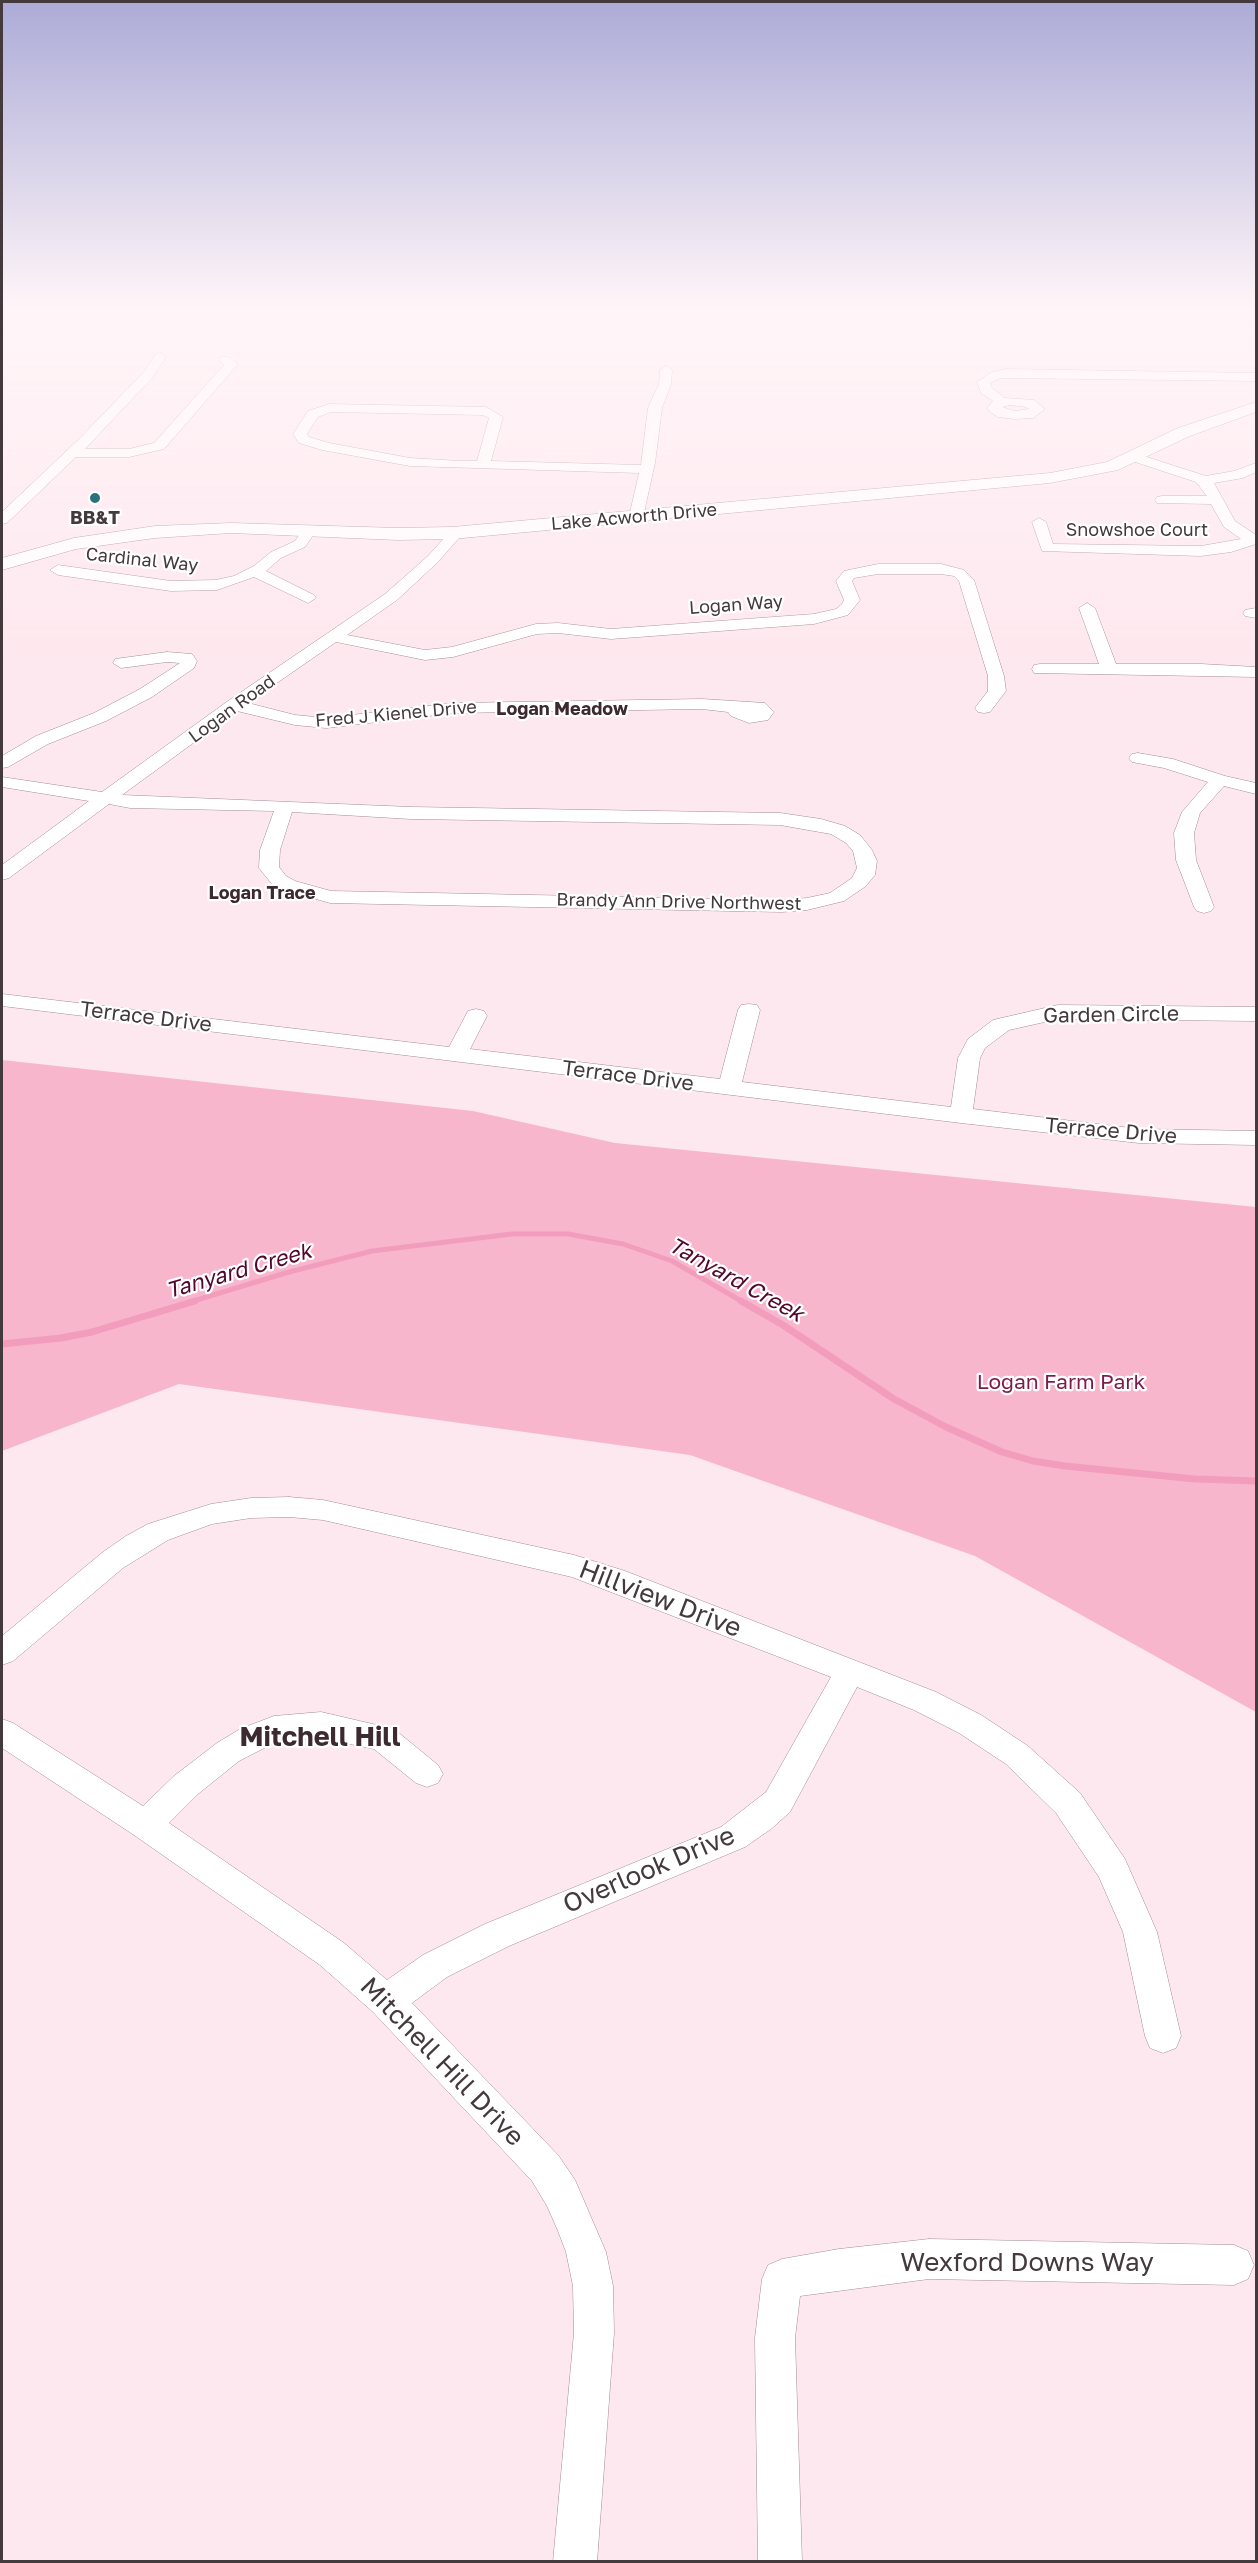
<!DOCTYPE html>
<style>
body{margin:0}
#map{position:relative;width:1258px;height:2563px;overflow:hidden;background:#fee8ef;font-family:"Golos Text",sans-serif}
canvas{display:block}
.frame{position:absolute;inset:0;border:3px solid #44393d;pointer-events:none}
</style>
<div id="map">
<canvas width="1258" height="2563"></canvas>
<div class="frame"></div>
</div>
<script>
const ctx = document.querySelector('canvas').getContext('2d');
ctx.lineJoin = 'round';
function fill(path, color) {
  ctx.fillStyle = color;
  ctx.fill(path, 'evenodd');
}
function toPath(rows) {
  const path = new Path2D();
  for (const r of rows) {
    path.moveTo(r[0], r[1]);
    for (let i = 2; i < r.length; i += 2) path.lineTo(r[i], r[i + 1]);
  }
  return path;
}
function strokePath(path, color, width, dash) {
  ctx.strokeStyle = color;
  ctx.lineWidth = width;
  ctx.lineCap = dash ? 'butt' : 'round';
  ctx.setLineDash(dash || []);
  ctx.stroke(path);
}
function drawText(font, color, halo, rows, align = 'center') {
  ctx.font = font + ' "Golos Text",sans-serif';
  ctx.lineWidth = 4.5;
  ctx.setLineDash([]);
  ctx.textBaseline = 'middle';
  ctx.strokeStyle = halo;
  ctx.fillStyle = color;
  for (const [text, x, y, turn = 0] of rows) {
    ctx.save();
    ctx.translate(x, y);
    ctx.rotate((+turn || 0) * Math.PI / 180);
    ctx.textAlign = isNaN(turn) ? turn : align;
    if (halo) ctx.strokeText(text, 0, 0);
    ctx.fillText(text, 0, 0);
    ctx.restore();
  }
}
const green = toPath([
 [2,1060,473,1111,615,1143,1256,1207,1256,1712,975,1556,690,1455,179,1384,2,1451]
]);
const streamFar1 = toPath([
 [190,1302,289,1272,372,1251,512,1234,568,1234,623,1244,672,1261,743,1302]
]);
const stream = toPath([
 [741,1301,783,1325,894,1399,946,1427,1002,1452,1033,1461,1065,1466,1195,1479,1256,1481],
 [2,1344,61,1338,92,1332,195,1301]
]);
const minor = toPath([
 [160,353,166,357,153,377,85,449,129,449,154,443,224,365,219,360,221,357,229,357,238,364,164,449,129,457,76,457,7,523,2,524,2,512,78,440,144,372,156,354,160,353],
 [666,366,672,370,671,384,662,408,655,463,643,517,636,521,629,517,639,473,410,466,322,450,299,443,293,434,308,411,329,404,486,407,503,417,491,461,641,465,648,408,659,384,660,370,666,366],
 [331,412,483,415,489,418,477,461,460,461,410,458,329,443,309,437,307,434,318,417,331,412],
 [1007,369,1256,373,1256,381,1000,378,990,383,992,388,1005,398,1034,400,1045,409,1033,418,1015,419,998,417,989,411,987,408,993,401,981,393,977,382,992,372,1007,369],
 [1010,405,1026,407,1029,409,1015,411,1002,407,1010,405],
 [1134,453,1206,476,1234,471,1256,463,1256,472,1243,478,1214,483,1235,521,1256,535,1256,544,1231,552,1201,556,1042,551,1032,522,1039,518,1046,522,1053,544,1201,546,1241,539,1224,527,1211,504,1157,503,1155,500,1157,497,1162,496,1207,496,1196,482,1129,460,1127,457,1134,453],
 [309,527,316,531,305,547,281,558,266,571,314,595,316,598,308,603,254,577,217,590,171,591,58,575,50,570,58,565,171,581,216,580,234,576,254,566,271,552,295,541,304,528,309,527],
 [452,529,457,530,459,538,438,562,397,600,347,635,425,650,452,647,536,624,558,623,611,629,814,614,836,609,842,604,844,600,836,581,844,571,878,564,941,564,964,570,974,580,1004,676,1006,691,990,712,984,713,978,712,975,708,988,691,988,676,959,581,954,576,941,574,878,574,854,578,852,581,860,600,848,615,814,624,611,639,558,633,537,634,453,657,425,660,336,642,248,703,295,715,326,718,454,703,702,699,765,703,774,712,768,720,749,723,731,716,728,712,702,709,454,713,326,728,295,725,237,711,122,795,411,807,780,813,821,819,845,826,860,835,872,850,877,861,875,875,866,886,844,901,807,910,782,912,330,903,281,889,272,884,259,868,260,850,274,811,130,808,109,804,9,878,2,880,2,865,89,801,2,787,2,777,102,792,228,701,385,594,428,556,445,537,447,530,452,529],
 [292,812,411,819,780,825,831,834,846,843,853,851,857,868,852,878,830,893,807,898,782,900,331,891,295,881,286,876,279,867,280,850,292,812],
 [1087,603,1095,608,1116,664,1201,664,1256,667,1256,677,1034,673,1032,669,1034,665,1040,664,1099,664,1079,608,1087,603],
 [1256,608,1256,618,1245,616,1243,613,1245,610,1256,608],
 [167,652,192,654,197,661,194,668,152,697,106,721,48,744,8,767,2,768,2,756,36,736,94,713,140,689,180,663,167,662,121,668,113,663,115,659,167,652],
 [1138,753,1173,759,1225,776,1256,783,1256,794,1224,786,1200,813,1194,833,1196,860,1214,907,1211,911,1204,913,1197,911,1194,907,1176,860,1174,833,1182,812,1208,782,1164,768,1132,762,1129,758,1132,754,1138,753],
 [2,994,449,1047,468,1011,476,1009,484,1011,487,1016,470,1049,720,1079,738,1010,741,1005,749,1004,757,1005,760,1010,742,1082,951,1107,958,1058,968,1039,993,1020,1058,1005,1256,1007,1256,1021,1058,1019,1009,1030,985,1048,980,1058,973,1109,1139,1129,1256,1131,1256,1145,1139,1143,961,1123,2,1006,2,994],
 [289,1497,323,1500,574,1555,625,1571,936,1692,981,1715,1028,1746,1080,1793,1125,1859,1157,1932,1181,2036,1176,2048,1163,2053,1150,2048,1145,2036,1123,1932,1099,1877,1056,1813,1006,1764,959,1733,914,1710,857,1687,790,1812,771,1829,745,1847,509,1946,447,1977,412,2003,558,2155,575,2180,606,2252,613,2286,614,2333,597,2562,553,2562,574,2333,573,2286,566,2252,558,2231,547,2206,532,2181,373,2012,320,1965,134,1835,2,1748,2,1719,13,1723,143,1806,174,1776,217,1743,240,1729,274,1716,321,1712,394,1729,438,1765,443,1774,438,1783,427,1787,416,1783,374,1749,321,1738,276,1742,239,1761,198,1794,169,1823,344,1943,387,1980,423,1955,485,1924,721,1827,766,1792,831,1677,572,1577,323,1520,289,1517,251,1518,212,1524,168,1540,123,1568,13,1661,2,1665,2,1636,103,1552,126,1536,148,1524,211,1504,251,1498,289,1497],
 [929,2239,1234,2245,1248,2251,1254,2265,1248,2279,1234,2285,929,2279,800,2296,795,2338,802,2562,758,2562,755,2338,762,2279,768,2265,782,2259,839,2249,929,2239]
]);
const major = toPath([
 [1256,402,1256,412,1190,436,1118,470,1050,483,452,539,398,540,231,533,155,538,76,549,2,570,2,558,74,538,155,526,231,523,398,528,452,527,1050,473,1107,462,1178,428,1256,402]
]);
const markers = [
 [95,498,6,"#2b737c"]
];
const farStreetnames = [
 ["Lake Acworth Drive",634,517,-5],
 ["Snowshoe Court",1137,530],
 ["Cardinal Way",142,560,6],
 ["Logan Way",736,605,-4],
 ["Logan Road",232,709,-36],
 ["Fred J Kienel Drive",396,714,-5],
 ["Brandy Ann Drive Northwest",679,902,1]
];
const farPoinames = [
 ["BB&T",95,518]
];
const farNeighbourhoodnames = [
 ["Logan Meadow",562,709],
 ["Logan Trace",262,893]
];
const streetNames = [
 ["Garden Circle",1111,1015,-1],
 ["Terrace Drive",146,1017,7],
 ["Terrace Drive",628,1076,7],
 ["Terrace Drive",1111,1131,5]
];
const parkNames = [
 ["Logan Farm Park",1061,1382]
];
const waterNames = [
 ["Tanyard Creek",239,1271,-16],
 ["Tanyard Creek",736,1280,29]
];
const nearStreetnames = [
 ["Hillview Drive",660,1599,21],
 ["Overlook Drive",649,1870,-23],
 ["Mitchell Hill Drive",442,2062,46],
 ["Wexford Downs Way",1027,2263]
];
const nearNeighbourhoodnames = [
 ["Mitchell Hill",320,1737]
];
fill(green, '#f8b6cd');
strokePath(streamFar1, '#f39dbd', 5);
strokePath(stream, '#f39dbd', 7);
strokePath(minor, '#a58c94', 1);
strokePath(major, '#a58c94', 1);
fill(minor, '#fff');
fill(major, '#fff');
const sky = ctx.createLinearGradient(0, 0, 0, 666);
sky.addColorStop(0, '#acabd7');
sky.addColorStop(0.46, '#fff5f8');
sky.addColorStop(1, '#fff5f800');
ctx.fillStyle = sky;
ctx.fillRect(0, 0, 1258, 666);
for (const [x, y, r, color] of markers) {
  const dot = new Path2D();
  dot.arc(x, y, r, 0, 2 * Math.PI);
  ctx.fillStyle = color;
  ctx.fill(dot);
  strokePath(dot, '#fff', 2);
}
drawText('18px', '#44393d', '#fff', farStreetnames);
drawText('bold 18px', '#44393d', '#fff', farPoinames);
drawText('bold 18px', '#3d2930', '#fff', farNeighbourhoodnames);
drawText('21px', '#44393d', '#fff', streetNames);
drawText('21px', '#7d1c4b', '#fff', parkNames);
drawText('italic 22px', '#52072d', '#fff', waterNames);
drawText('26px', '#44393d', '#fff', nearStreetnames);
drawText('bold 27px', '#3d2930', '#fff', nearNeighbourhoodnames);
</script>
